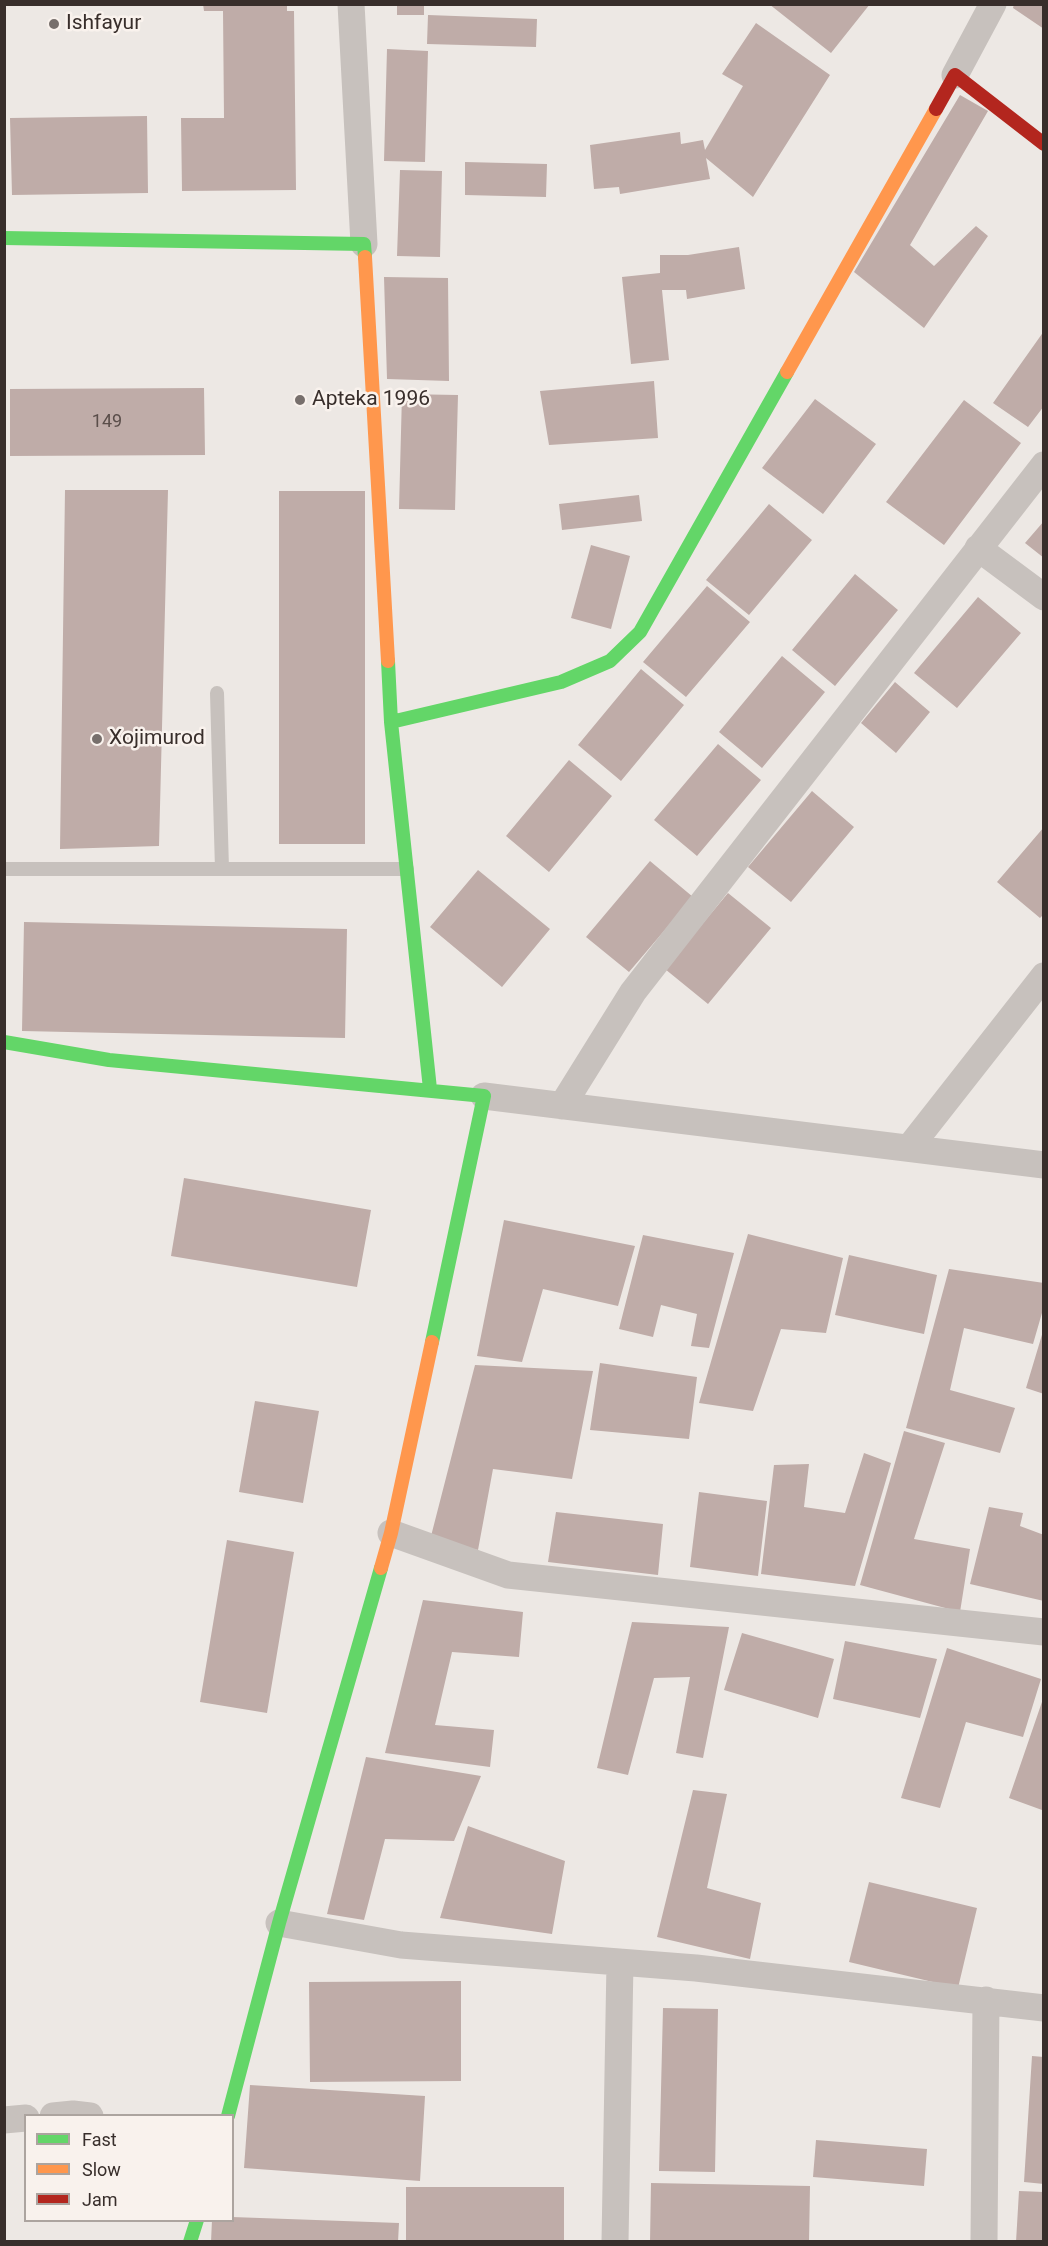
<!DOCTYPE html>
<style>
body{margin:0}
#map{position:relative;width:1048px;height:2246px;overflow:hidden;background:#ede8e4;font-family:Roboto,sans-serif}
canvas{display:block}
.frame{position:absolute;inset:0;border:6px solid #382e2b;pointer-events:none}
.legend{position:absolute;left:24px;top:2114px;width:210px;height:108px;box-sizing:border-box;background:#f9f2ed;border:2px solid #aca49f;margin:0;padding:8px 10px;list-style:none;font-size:18px;color:#382e2b}
.legend li{display:flex;align-items:center;gap:12px;height:30px}
.legend b{width:30px;border:2px solid #aca49f}
</style>
<div id="map">
<canvas width="1048" height="2246"></canvas>
<div class="frame"></div>
<ul class="legend">
<li><b style="height:8px;background:#63d668"></b>Fast</li>
<li><b style="height:8px;background:#ff974d"></b>Slow</li>
<li><b style="height:8px;background:#b3261e"></b>Jam</li>
</ul>
</div>
<script>
const ctx = document.querySelector('canvas').getContext('2d');
ctx.lineJoin = 'round';
function fill(path, color) {
  ctx.fillStyle = color;
  ctx.fill(path, 'evenodd');
}
function toPath(rows) {
  const path = new Path2D();
  for (const r of rows) {
    path.moveTo(r[0], r[1]);
    for (let i = 2; i < r.length; i += 2) path.lineTo(r[i], r[i + 1]);
  }
  return path;
}
function strokePath(path, color, width, dash) {
  ctx.strokeStyle = color;
  ctx.lineWidth = width;
  ctx.lineCap = dash ? 'butt' : 'round';
  ctx.setLineDash(dash || []);
  ctx.stroke(path);
}
function drawText(font, color, halo, rows, align = 'center') {
  ctx.font = font + ' Roboto,sans-serif';
  ctx.lineWidth = 5;
  ctx.setLineDash([]);
  ctx.textBaseline = 'middle';
  ctx.strokeStyle = halo;
  ctx.fillStyle = color;
  for (const [text, x, y, turn = 0] of rows) {
    ctx.save();
    ctx.translate(x, y);
    ctx.rotate((+turn || 0) * Math.PI / 180);
    ctx.textAlign = isNaN(turn) ? turn : align;
    if (halo) ctx.strokeText(text, 0, 0);
    ctx.fillText(text, 0, 0);
    ctx.restore();
  }
}
const building = toPath([
 [203,4,287,4,287,11,294,11,296,190,182,191,181,118,224,118,223,11,204,11],
 [397,4,424,4,424,15,397,15],
 [769,4,817,5,870,4,831,53],
 [1014,4,1044,4,1044,29,1013,8],
 [428,15,537,19,536,47,427,44],
 [756,23,830,75,753,197,706,158,710,179,620,194,619,187,594,189,590,145,680,132,681,144,703,140,705,150,743,86,722,74],
 [387,49,428,51,425,162,384,161],
 [960,95,988,111,910,245,934,266,976,226,988,236,924,328,854,272],
 [147,116,148,193,12,195,10,118],
 [465,162,547,164,546,197,465,195],
 [400,170,442,171,440,257,397,256],
 [739,247,745,289,687,299,686,290,662,290,669,360,631,364,622,277,660,273,660,255,688,255],
 [384,277,448,278,449,381,387,379],
 [1044,331,1044,406,1028,427,993,403],
 [654,381,658,438,549,445,540,391],
 [204,388,205,455,10,456,10,389],
 [402,394,458,395,455,510,399,509],
 [815,399,876,444,823,514,762,468],
 [964,400,1021,443,944,545,886,502],
 [65,490,168,490,159,846,60,849],
 [279,491,365,491,365,844,279,844],
 [639,495,642,521,562,530,559,504],
 [769,504,812,540,749,615,706,580],
 [1044,521,1044,558,1025,543],
 [591,545,630,556,611,629,571,618],
 [855,574,898,610,835,686,792,650],
 [707,586,750,622,686,697,643,662],
 [978,597,1021,633,957,708,914,673],
 [782,656,825,692,762,768,719,732],
 [641,669,684,705,621,781,578,745],
 [895,682,930,712,896,753,861,723],
 [718,744,761,780,697,856,654,820],
 [569,760,612,796,549,872,506,836],
 [812,791,854,827,791,902,748,867],
 [1044,827,1044,914,1040,918,997,882],
 [650,861,693,897,629,972,586,937],
 [478,870,550,929,502,987,430,927],
 [728,893,771,928,708,1004,665,969],
 [24,922,347,929,345,1038,22,1031],
 [184,1178,371,1210,357,1287,171,1256],
 [504,1220,635,1246,618,1306,543,1289,522,1362,477,1356],
 [748,1234,843,1258,826,1333,781,1329,753,1411,699,1403],
 [643,1235,734,1253,709,1348,691,1346,697,1314,661,1305,653,1337,619,1329],
 [849,1255,937,1275,924,1334,835,1315],
 [949,1269,1044,1283,1044,1306,1033,1344,964,1328,950,1390,1015,1408,1000,1453,906,1428],
 [1044,1328,1044,1394,1026,1388],
 [600,1363,697,1377,689,1439,590,1430],
 [475,1365,593,1371,572,1479,493,1469,478,1550,430,1540],
 [255,1401,319,1411,303,1503,239,1492],
 [904,1431,945,1443,914,1539,970,1549,960,1612,860,1585],
 [864,1453,891,1463,855,1586,761,1574,774,1465,809,1464,804,1507,845,1513],
 [699,1492,767,1501,758,1576,690,1567],
 [989,1507,1023,1513,1020,1526,1044,1535,1044,1601,970,1584],
 [556,1512,663,1524,658,1575,548,1562],
 [227,1540,294,1552,267,1713,200,1702],
 [423,1600,523,1612,519,1657,452,1652,435,1725,494,1730,490,1767,385,1753],
 [632,1622,729,1627,703,1758,676,1753,690,1677,654,1678,628,1775,597,1768],
 [742,1633,834,1659,818,1718,724,1690],
 [845,1641,937,1659,920,1718,833,1699],
 [947,1648,1041,1679,1023,1737,966,1722,940,1808,901,1798],
 [1044,1696,1044,1806,1042,1810,1009,1798],
 [366,1757,481,1776,454,1841,385,1839,364,1920,327,1914],
 [693,1790,727,1794,707,1888,761,1903,750,1959,657,1937],
 [468,1826,565,1861,552,1934,440,1918],
 [869,1882,977,1908,958,1988,849,1962],
 [461,1981,461,2081,310,2082,309,1982],
 [663,2008,718,2009,715,2172,659,2171],
 [1032,2056,1044,2057,1044,2184,1024,2182],
 [250,2085,425,2096,420,2181,244,2168],
 [816,2140,927,2149,924,2186,813,2177],
 [651,2183,810,2186,809,2242,650,2242],
 [406,2187,564,2187,564,2242,406,2242],
 [1019,2191,1044,2192,1044,2242,1016,2242],
 [232,2217,399,2223,398,2242,211,2242,212,2220,232,2220]
]);
const lane = toPath([
 [217,693,222,869],
 [4,869,407,869]
]);
const street = toPath([
 [351,4,364,244],
 [955,75,993,4],
 [978,548,1044,597],
 [484,1096,1044,1165],
 [562,1106,633,992,1044,465],
 [909,1148,1044,976],
 [391,1533,508,1575,1044,1632],
 [279,1923,401,1945,696,1968,1044,2008],
 [53,2116,73,2114,90,2116],
 [4,2120,26,2118],
 [615,2242,620,1962],
 [984,2242,986,2000]
]);
const fast = toPath([
 [4,238,364,244,365,257],
 [388,661,391,722,430,1089],
 [391,722,561,682,610,661,640,632,787,372],
 [4,1042,109,1060,484,1096,432,1342],
 [228,2116,279,1923,381,1568],
 [190,2242,197,2220]
]);
const slow = toPath([
 [365,257,388,661],
 [787,372,936,109],
 [381,1568,391,1533,432,1342]
]);
const jam = toPath([
 [936,109,955,75,1044,144]
]);
const markers = [
 [54,24,6,"#776f6c"],
 [300,400,6,"#776f6c"],
 [97,739,6,"#776f6c"]
];
const numberNames = [
 ["149",107,422]
];
const poiNames = [
 ["Ishfayur",66,24],
 ["Apteka 1996",312,400],
 ["Xojimurod",109,739]
];
fill(building, '#bfaca8');
strokePath(lane, '#c7c1bd', 14);
strokePath(street, '#c7c1bd', 27);
strokePath(fast, '#63d668', 14);
strokePath(slow, '#ff974d', 14);
strokePath(jam, '#b3261e', 14);
for (const [x, y, r, color] of markers) {
  const dot = new Path2D();
  dot.arc(x, y, r, 0, 2 * Math.PI);
  ctx.fillStyle = color;
  ctx.fill(dot);
  strokePath(dot, '#f9f2ed', 2);
}
drawText('18px', '#5a4e4a', null, numberNames);
drawText('21px', '#382e2b', '#f9f2ed', poiNames, 'left');
</script>
